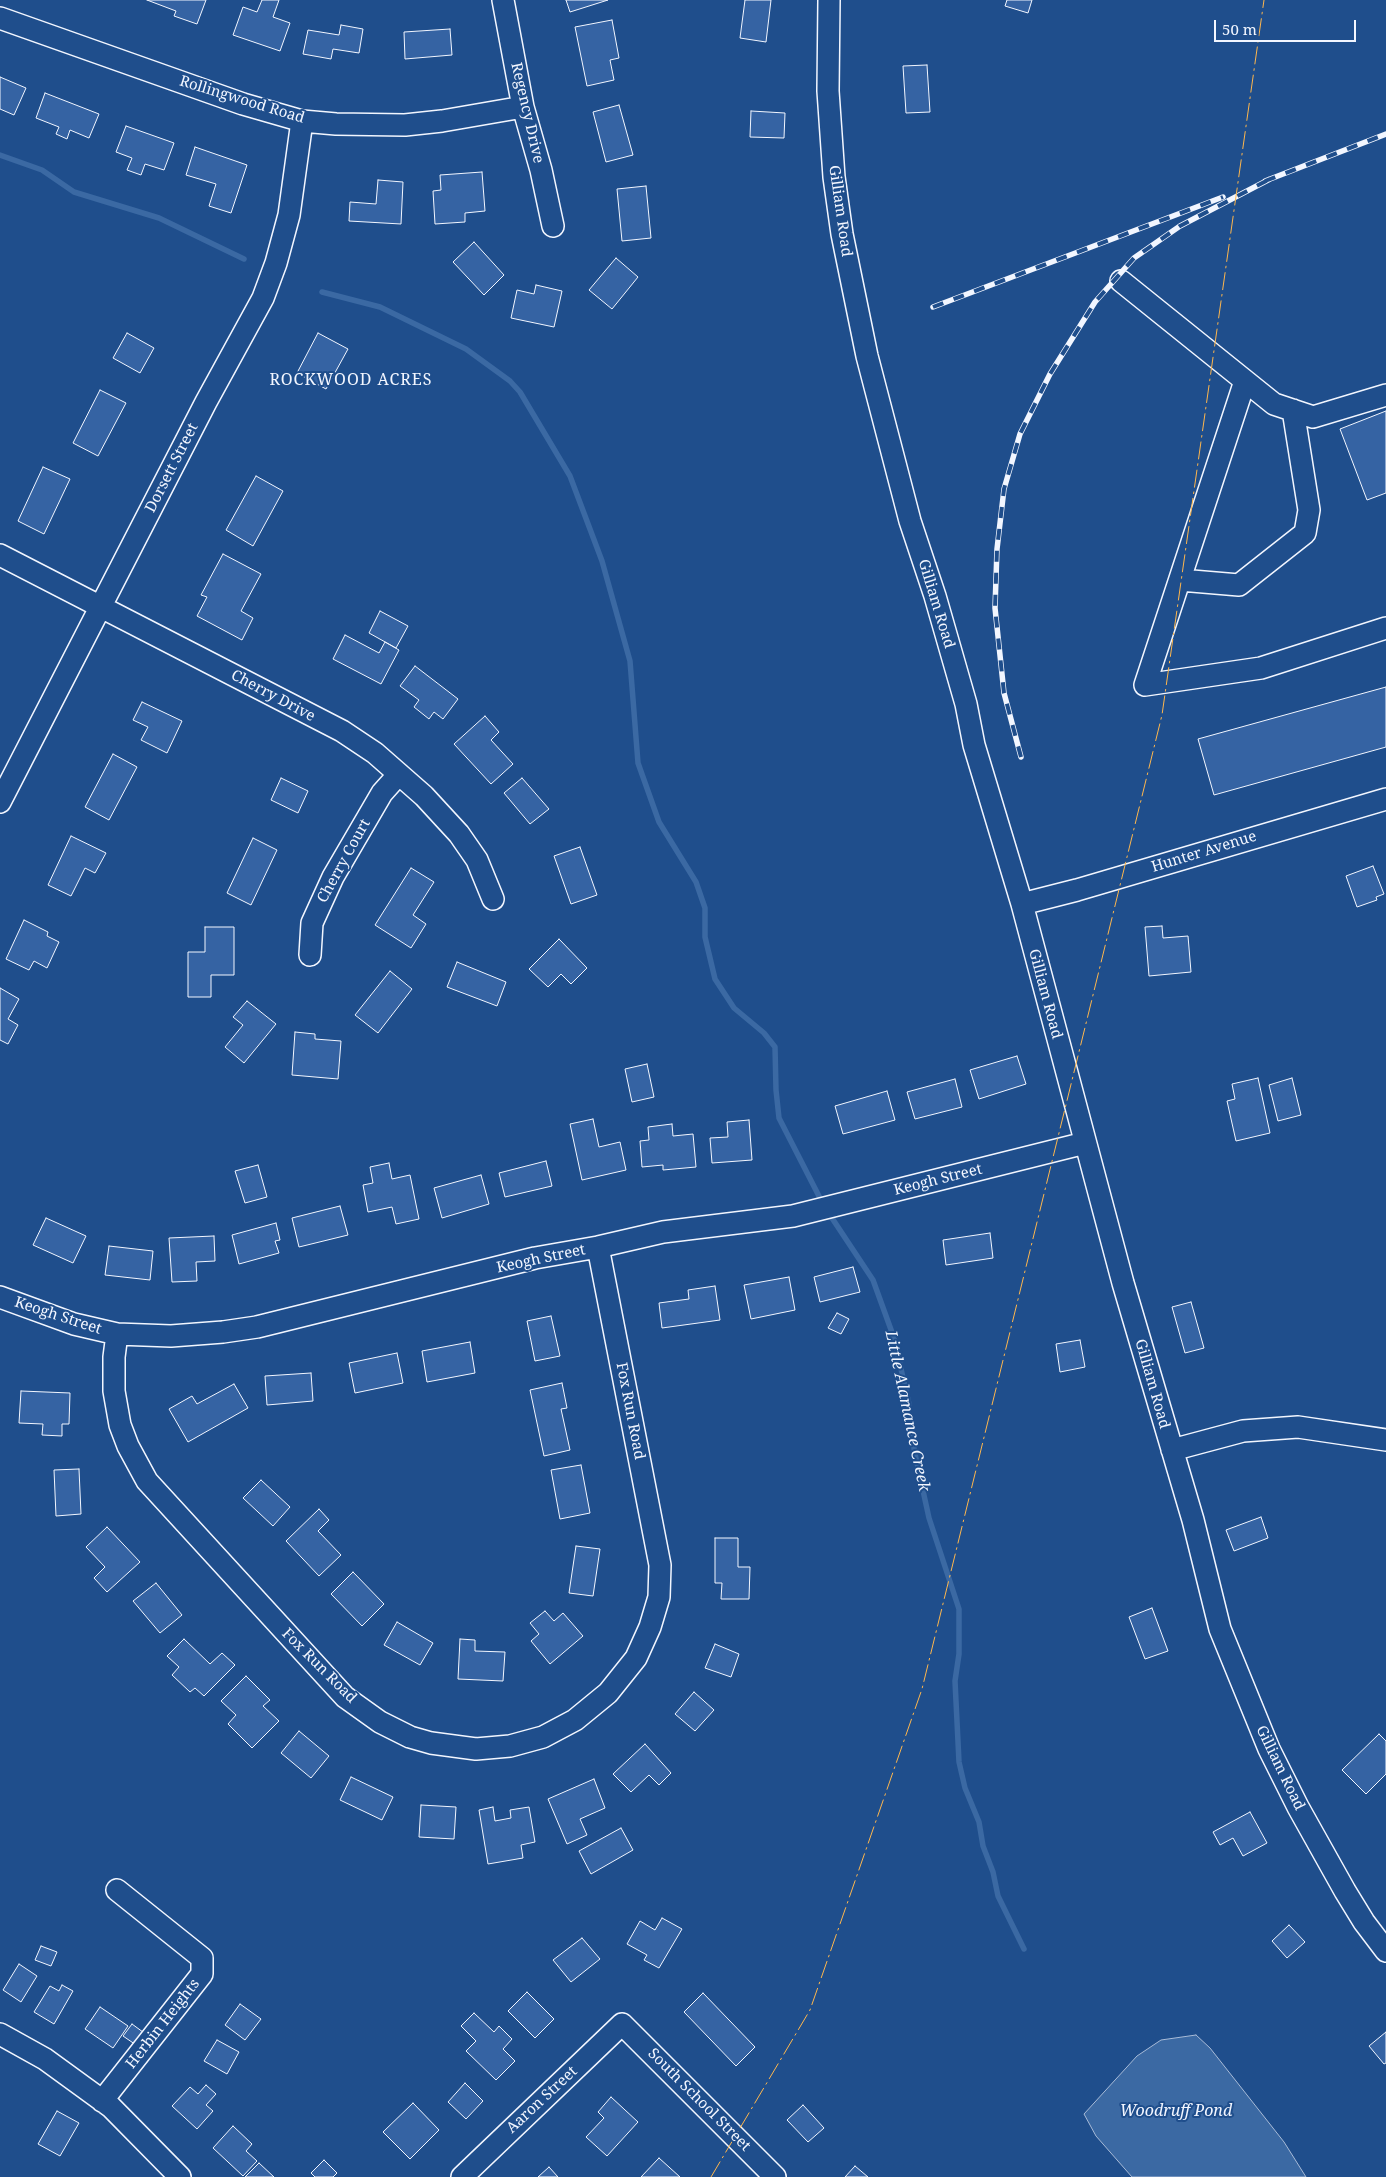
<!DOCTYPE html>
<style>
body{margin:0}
#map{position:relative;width:1386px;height:2177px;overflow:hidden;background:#1f4e8c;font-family:"Noto Serif",serif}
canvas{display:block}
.scale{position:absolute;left:1214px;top:20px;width:142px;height:22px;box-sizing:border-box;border:2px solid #f2f6ff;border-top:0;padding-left:6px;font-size:15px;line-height:18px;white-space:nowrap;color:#f2f6ff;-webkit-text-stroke:4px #1f4e8c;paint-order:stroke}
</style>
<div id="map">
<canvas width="1386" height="2177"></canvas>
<div class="scale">50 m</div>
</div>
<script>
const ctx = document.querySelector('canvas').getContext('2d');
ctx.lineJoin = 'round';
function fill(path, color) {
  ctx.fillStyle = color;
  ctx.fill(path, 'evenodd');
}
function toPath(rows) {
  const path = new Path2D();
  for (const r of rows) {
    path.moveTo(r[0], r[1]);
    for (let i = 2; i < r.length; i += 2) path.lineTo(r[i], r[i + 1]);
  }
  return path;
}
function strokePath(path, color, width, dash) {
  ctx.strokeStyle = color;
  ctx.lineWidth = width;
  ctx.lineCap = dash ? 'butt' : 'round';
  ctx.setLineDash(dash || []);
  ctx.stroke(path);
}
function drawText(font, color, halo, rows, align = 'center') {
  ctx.font = font + ' "Noto Serif",serif';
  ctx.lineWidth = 4;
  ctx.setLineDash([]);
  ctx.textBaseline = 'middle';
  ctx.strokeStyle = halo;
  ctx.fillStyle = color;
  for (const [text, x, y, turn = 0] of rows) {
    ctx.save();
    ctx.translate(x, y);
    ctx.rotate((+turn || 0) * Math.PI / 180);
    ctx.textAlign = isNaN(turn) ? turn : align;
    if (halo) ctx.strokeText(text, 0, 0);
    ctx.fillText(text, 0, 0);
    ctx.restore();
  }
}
const water = toPath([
 [1196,2035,1210,2048,1284,2142,1306,2177,1132,2177,1096,2136,1084,2114,1137,2056,1161,2040,1196,2035]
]);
const stream = toPath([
 [0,155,42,170,74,192,159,218,244,259],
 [322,292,380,307,466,349,510,381,520,392,570,476,602,561,630,661,638,763,659,822,696,882,705,908,705,937,715,979,734,1008,764,1033,775,1047,776,1090,779,1118,823,1204],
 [828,1212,873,1280,894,1338,909,1404,908,1413,915,1454,929,1518,959,1609,959,1654,955,1681,959,1762,965,1788,979,1822,983,1846,993,1872,998,1896,1024,1949]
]);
const building = toPath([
 [147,0,206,0,197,24,174,16,176,11,147,0],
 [262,0,279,0,273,17,290,23,280,51,233,35,243,7,257,12,262,0],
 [566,0,608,0,570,12,566,0],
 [745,0,771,0,766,42,740,38,745,0],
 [1007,0,1032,0,1028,13,1005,6,1007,0],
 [612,20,619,58,610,60,614,80,587,86,575,27,612,20],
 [341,25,363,29,359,53,333,49,331,59,303,54,308,30,339,35,341,25],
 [450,29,452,55,405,59,404,32,450,29],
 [927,65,930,112,906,113,903,66,927,65],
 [0,77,26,88,14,115,0,109,0,77],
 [45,93,99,114,89,138,70,130,67,139,56,134,59,127,36,118,45,93],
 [619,105,633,155,606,162,593,112,619,105],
 [751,111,785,113,784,138,750,137,751,111],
 [126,126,174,143,164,170,145,164,141,175,127,170,132,158,116,152,126,126],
 [195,147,247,165,231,213,209,206,216,184,186,175,195,147],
 [482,172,485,211,465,213,465,222,435,224,433,191,441,190,440,175,482,172],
 [378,180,403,182,401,224,349,221,350,202,376,204,378,180],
 [646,186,651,238,622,241,617,189,646,186],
 [474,242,504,275,484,295,453,262,474,242],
 [616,258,638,277,612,309,589,290,616,258],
 [536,285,562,291,554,327,511,318,517,290,534,294,536,285],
 [127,333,154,348,140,373,113,358,127,333],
 [318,333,348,349,326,389,297,373,318,333],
 [100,390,126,403,98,456,73,443,100,390],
 [1386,411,1386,493,1367,500,1340,429,1386,411],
 [43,467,70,479,44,534,18,521,43,467],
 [256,476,283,491,253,546,226,530,256,476],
 [223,554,261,574,241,611,253,618,242,640,197,616,207,597,201,595,223,554],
 [380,611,408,626,396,648,369,633,380,611],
 [345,635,379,653,385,642,399,650,381,684,333,659,345,635],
 [415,666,458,699,443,719,434,712,429,719,414,707,419,700,400,686,415,666],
 [1386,687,1386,747,1214,795,1198,739,1386,687],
 [142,702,182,721,167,753,141,740,148,727,133,720,142,702],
 [485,716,499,732,491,740,513,764,491,784,454,744,485,716],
 [113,754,137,767,109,820,85,807,113,754],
 [281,778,308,791,298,813,271,800,281,778],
 [522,778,549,809,530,824,504,793,522,778],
 [71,836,106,853,95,873,85,868,71,896,48,885,71,836],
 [253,838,277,850,251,905,227,893,253,838],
 [580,847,597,895,571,904,554,856,580,847],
 [1373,866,1384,894,1376,897,1377,900,1357,907,1346,876,1373,866],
 [411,868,434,882,413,915,426,924,411,948,375,925,411,868],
 [24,920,48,932,47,936,59,942,47,968,34,961,29,970,6,959,24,920],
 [1162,926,1163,938,1188,936,1191,972,1149,976,1145,927,1162,926],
 [205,927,234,927,234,975,211,975,211,997,188,997,188,952,205,952,205,927],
 [559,939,587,968,571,984,561,974,548,987,529,969,559,939],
 [457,962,506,982,497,1006,447,987,457,962],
 [390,971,412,989,378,1033,355,1015,390,971],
 [0,988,19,999,8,1019,18,1025,8,1044,0,1040,0,988],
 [247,1001,276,1024,244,1063,225,1047,243,1025,233,1017,247,1001],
 [295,1032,315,1034,315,1039,341,1041,338,1079,292,1075,295,1032],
 [1017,1056,1026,1084,979,1099,970,1070,1017,1056],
 [647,1064,654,1097,632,1102,625,1069,647,1064],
 [1258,1078,1270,1133,1236,1141,1227,1101,1235,1099,1232,1084,1258,1078],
 [1292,1078,1301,1115,1278,1121,1269,1085,1292,1078],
 [955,1079,962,1107,915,1119,907,1092,955,1079],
 [887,1091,895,1120,843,1134,835,1106,887,1091],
 [593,1119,599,1147,620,1142,626,1170,582,1180,570,1124,593,1119],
 [749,1120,752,1160,712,1163,710,1138,728,1137,727,1122,749,1120],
 [672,1124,673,1136,693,1134,696,1167,663,1170,663,1165,642,1167,640,1141,649,1140,648,1127,672,1124],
 [546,1161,552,1186,505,1197,499,1173,546,1161],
 [389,1163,392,1179,410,1175,419,1219,396,1224,392,1207,368,1212,363,1185,373,1183,370,1167,389,1163],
 [258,1165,267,1197,245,1203,235,1171,258,1165],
 [481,1175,489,1204,442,1218,434,1188,481,1175],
 [340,1206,348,1235,299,1247,292,1218,340,1206],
 [46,1218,86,1236,73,1263,33,1245,46,1218],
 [276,1223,280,1240,275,1241,279,1253,239,1264,232,1235,276,1223],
 [990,1233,993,1258,946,1265,943,1240,990,1233],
 [214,1236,215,1261,196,1262,197,1281,172,1282,169,1238,214,1236],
 [109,1246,153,1251,150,1280,105,1275,109,1246],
 [853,1267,860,1292,820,1302,814,1277,853,1267],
 [789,1277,795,1310,751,1319,744,1285,789,1277],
 [715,1286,720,1320,662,1328,659,1303,689,1299,688,1290,715,1286],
 [1191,1302,1204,1348,1185,1353,1172,1307,1191,1302],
 [837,1313,849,1319,841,1334,828,1328,837,1313],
 [551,1316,560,1356,535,1361,527,1321,551,1316],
 [1080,1340,1085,1367,1060,1372,1056,1344,1080,1340],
 [470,1342,475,1373,427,1382,422,1351,470,1342],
 [397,1353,403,1383,355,1393,349,1363,397,1353],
 [311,1373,313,1401,267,1405,265,1376,311,1373],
 [562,1383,567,1408,561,1409,570,1450,544,1456,530,1390,562,1383],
 [234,1384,248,1408,188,1442,169,1409,192,1396,197,1404,234,1384],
 [21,1391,70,1393,69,1424,62,1424,62,1436,42,1435,43,1424,19,1423,21,1391],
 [581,1465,590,1513,560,1519,551,1470,581,1465],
 [79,1469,81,1514,56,1516,54,1470,79,1469],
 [261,1480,290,1507,273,1526,243,1498,261,1480],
 [319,1509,329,1520,318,1531,341,1555,319,1576,286,1541,319,1509],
 [1261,1517,1268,1538,1234,1551,1226,1530,1261,1517],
 [107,1527,140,1562,107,1592,94,1578,105,1567,86,1547,107,1527],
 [715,1538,738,1538,738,1567,750,1567,749,1599,721,1599,722,1583,715,1583,715,1538],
 [576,1546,600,1549,593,1596,569,1593,576,1546],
 [353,1572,384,1604,362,1626,331,1594,353,1572],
 [156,1583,182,1615,160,1633,133,1601,156,1583],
 [1152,1608,1168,1651,1145,1659,1129,1617,1152,1608],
 [545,1611,554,1621,563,1613,583,1636,550,1664,531,1641,539,1634,530,1623,545,1611],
 [397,1622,433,1643,420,1665,384,1645,397,1622],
 [184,1639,210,1664,222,1653,235,1665,204,1696,195,1688,190,1692,172,1675,179,1667,167,1656,184,1639],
 [460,1639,475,1640,475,1651,505,1652,503,1681,458,1679,460,1639],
 [715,1644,739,1654,731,1677,705,1668,715,1644],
 [246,1676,270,1700,263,1706,279,1721,252,1748,228,1724,236,1715,221,1701,246,1676],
 [694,1692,714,1710,695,1731,675,1714,694,1692],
 [299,1731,329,1756,311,1778,281,1753,299,1731],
 [1379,1734,1386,1741,1386,1774,1366,1794,1342,1770,1379,1734],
 [645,1744,671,1773,659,1785,649,1775,631,1792,613,1774,645,1744],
 [351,1777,393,1797,382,1820,340,1800,351,1777],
 [594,1779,605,1808,580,1819,587,1835,567,1844,548,1799,594,1779],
 [421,1805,456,1807,454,1839,419,1837,421,1805],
 [493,1807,495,1821,511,1818,510,1810,529,1807,535,1842,521,1845,523,1858,488,1864,479,1810,493,1807],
 [1250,1812,1267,1843,1243,1856,1233,1838,1220,1845,1213,1832,1250,1812],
 [621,1828,633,1850,591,1874,579,1851,621,1828],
 [662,1918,682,1929,659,1968,644,1960,647,1955,627,1944,640,1921,655,1930,662,1918],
 [1289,1925,1305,1942,1287,1958,1272,1941,1289,1925],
 [582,1938,600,1959,571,1982,553,1960,582,1938],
 [41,1946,57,1952,51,1966,35,1960,41,1946],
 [19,1964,37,1976,21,2002,3,1990,19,1964],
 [62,1985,73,1991,54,2024,34,2012,50,1986,59,1991,62,1985],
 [527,1992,554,2019,535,2038,508,2011,527,1992],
 [703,1993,755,2047,736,2066,684,2012,703,1993],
 [240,2004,261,2019,245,2040,225,2025,240,2004],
 [100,2007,128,2026,113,2048,85,2029,100,2007],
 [474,2013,494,2032,499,2026,512,2039,503,2049,515,2061,496,2080,466,2051,476,2041,461,2026,474,2013],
 [132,2024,147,2035,139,2047,123,2036,132,2024],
 [1386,2032,1386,2063,1384,2064,1369,2046,1386,2032],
 [217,2040,239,2052,227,2074,204,2061,217,2040],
 [465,2083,483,2101,466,2119,448,2102,465,2083],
 [206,2085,216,2094,206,2105,213,2111,197,2129,172,2106,190,2087,198,2094,206,2085],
 [611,2097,638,2122,607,2156,586,2137,604,2118,598,2112,611,2097],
 [413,2103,439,2130,410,2159,383,2132,413,2103],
 [803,2105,824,2128,808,2142,787,2120,803,2105],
 [57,2111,79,2123,60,2156,38,2144,57,2111],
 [233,2126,252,2144,246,2151,257,2161,243,2176,213,2148,233,2126],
 [659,2158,680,2177,641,2177,659,2158],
 [324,2160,337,2173,333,2177,315,2177,311,2173,324,2160],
 [259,2163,274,2177,245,2177,259,2163],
 [855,2166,868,2177,845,2177,855,2166],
 [549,2167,558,2177,538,2177,549,2167]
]);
const minor = toPath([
 [503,0,523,107,541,170,553,226],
 [829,0,828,91,834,177,842,234,867,356,910,521,935,596,966,704,974,745,1022,904,1123,1283,1193,1520,1220,1629,1269,1749,1298,1807,1345,1891,1364,1922,1386,1951],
 [0,18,243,104,302,121,336,124,405,125,442,121,523,107],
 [1121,281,1274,404,1313,417,1386,395],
 [1245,381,1145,685,1261,668,1386,628],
 [0,555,342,731,375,753,424,796,459,834,477,860,493,899],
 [1180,580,1239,585,1305,533,1309,510,1293,410],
 [0,802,206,402,263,298,276,263,289,215,302,121],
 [1022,904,1077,890,1386,799],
 [310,955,312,923,333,877,382,793,399,774],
 [0,1297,74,1324,117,1334,171,1336,223,1332,257,1327,535,1258,598,1247,663,1232,793,1216,1085,1143],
 [117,1334,114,1357,114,1391,120,1425,128,1446,147,1481,345,1697,380,1722,410,1737,431,1743,476,1749,510,1746,543,1737,575,1720,608,1693,636,1658,650,1627,659,1597,660,1565,598,1247],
 [1172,1450,1243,1431,1298,1427,1386,1440],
 [0,2034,45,2059,111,2107,180,2177],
 [102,2101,202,1974,202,1958,117,1890],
 [462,2177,622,2024,775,2177]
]);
const rail = toPath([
 [1265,181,1386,134],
 [933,307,1223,197],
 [1021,757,1004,693,995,608,997,549,1004,489,1020,434,1050,374,1095,302,1134,258,1180,226,1270,179]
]);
const power = toPath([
 [711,2177,810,2010,922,1689,1162,715,1264,0]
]);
const streetNames = [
 ["Rollingwood Road",242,100,17],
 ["Regency Drive",527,113,77],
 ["Gilliam Road",840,211,82],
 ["Dorsett Street",172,468,-63],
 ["Gilliam Road",936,604,73],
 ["Cherry Drive",273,696,28],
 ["Hunter Avenue",1204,852,-17],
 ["Cherry Court",344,861,-61],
 ["Gilliam Road",1045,994,75],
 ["Keogh Street",938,1180,-14],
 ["Keogh Street",541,1259,-12],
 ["Keogh Street",58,1316,18],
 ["Gilliam Road",1152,1384,74],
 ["Fox Run Road",630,1411,79],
 ["Fox Run Road",319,1666,45],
 ["Gilliam Road",1280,1768,64],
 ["Herbin Heights",163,2024,-52],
 ["Aaron Street",542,2100,-43],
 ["South School Street",699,2100,45]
];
const neighbourhoodNames = [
 ["ROCKWOOD ACRES",351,380]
];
const waterNames = [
 ["Little Alamance Creek",907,1411,78],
 ["Woodruff Pond",1176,2111]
];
fill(water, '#3b69a3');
strokePath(water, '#a8bbd7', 1);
strokePath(stream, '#3b69a3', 5.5);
fill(building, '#3563a3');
strokePath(building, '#f2f6ff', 1);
strokePath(minor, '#f2f6ff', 24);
strokePath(minor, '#1f4e8c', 21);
strokePath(rail, '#f2f6ff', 5.5);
strokePath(rail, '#1f4e8c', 4, [11]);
strokePath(power, '#ffb74d', 1, [18, 4, 2.5, 4]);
drawText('15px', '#f2f6ff', '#1f4e8c', streetNames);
ctx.letterSpacing = '1px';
drawText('16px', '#f2f6ff', '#1f4e8c', neighbourhoodNames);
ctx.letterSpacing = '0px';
drawText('italic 16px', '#f2f6ff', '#1f4e8c', waterNames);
</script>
